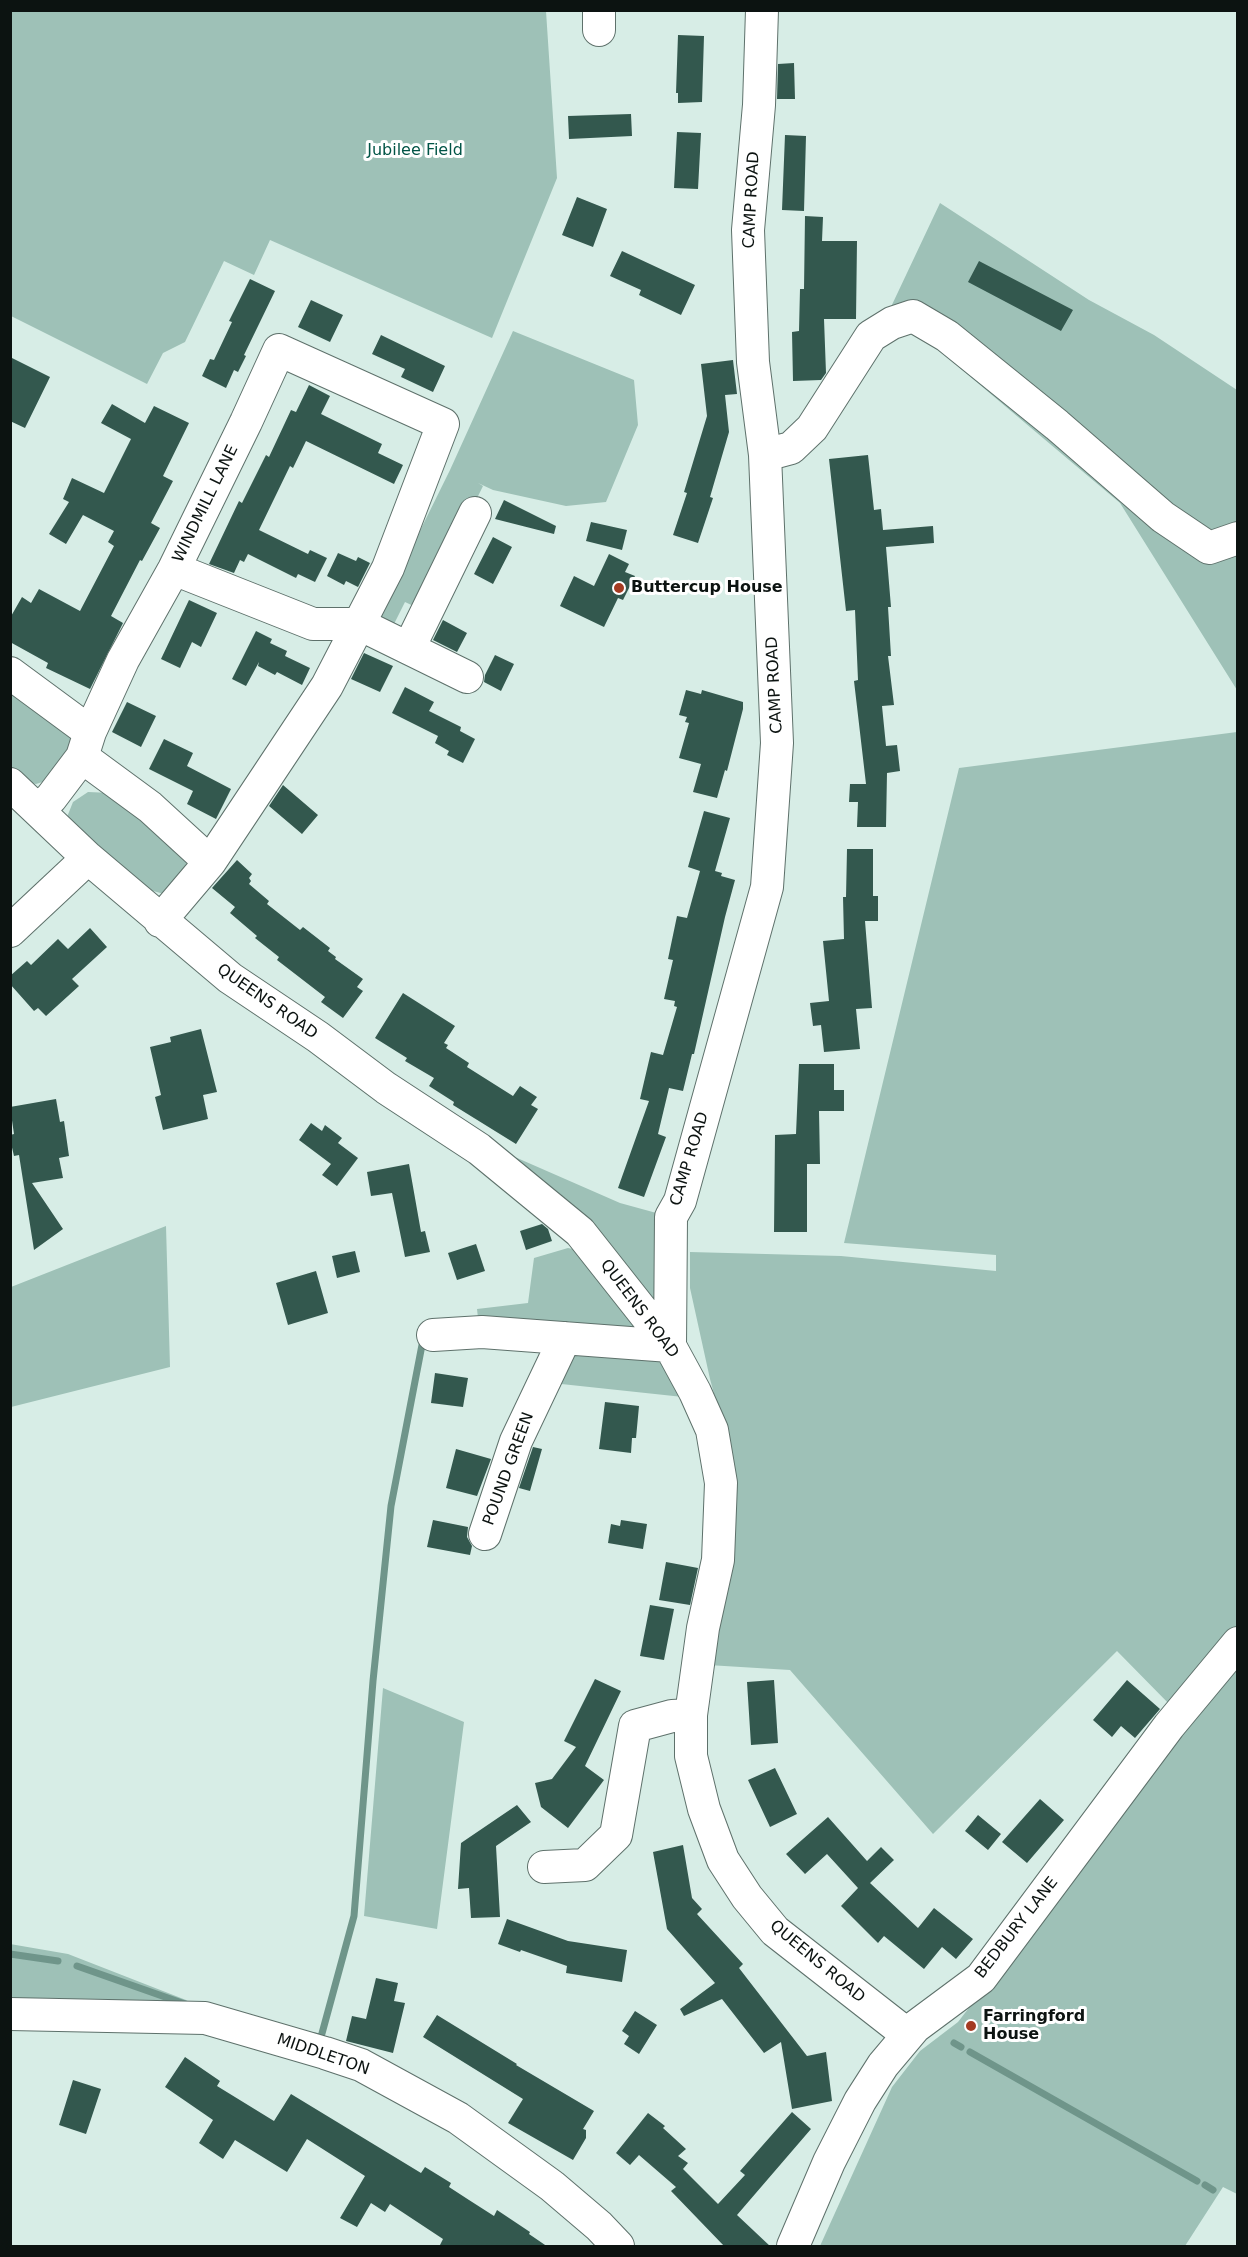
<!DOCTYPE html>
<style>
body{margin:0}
#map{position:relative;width:1248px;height:2257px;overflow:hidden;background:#d7ede6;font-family:"DejaVu Sans",sans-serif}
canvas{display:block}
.frame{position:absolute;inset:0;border:12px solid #0c1311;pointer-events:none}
</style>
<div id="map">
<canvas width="1248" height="2257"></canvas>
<div class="frame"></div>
</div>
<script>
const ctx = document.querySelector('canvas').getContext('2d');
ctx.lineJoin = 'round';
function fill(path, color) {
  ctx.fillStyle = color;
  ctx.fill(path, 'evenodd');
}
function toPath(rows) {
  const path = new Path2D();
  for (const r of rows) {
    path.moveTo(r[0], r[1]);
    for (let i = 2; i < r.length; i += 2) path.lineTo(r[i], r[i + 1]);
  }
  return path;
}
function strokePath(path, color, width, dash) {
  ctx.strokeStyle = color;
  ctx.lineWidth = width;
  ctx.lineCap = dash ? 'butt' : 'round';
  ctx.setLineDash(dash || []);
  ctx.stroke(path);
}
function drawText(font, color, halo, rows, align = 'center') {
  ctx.font = font + ' "DejaVu Sans",sans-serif';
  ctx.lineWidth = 6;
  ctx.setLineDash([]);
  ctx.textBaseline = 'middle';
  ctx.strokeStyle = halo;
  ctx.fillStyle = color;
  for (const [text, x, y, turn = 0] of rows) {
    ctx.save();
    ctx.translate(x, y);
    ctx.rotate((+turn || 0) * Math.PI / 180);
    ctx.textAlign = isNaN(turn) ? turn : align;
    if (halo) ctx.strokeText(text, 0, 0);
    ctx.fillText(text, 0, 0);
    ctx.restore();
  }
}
const green = toPath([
 [10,11,546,11,557,178,492,338,270,240,254,275,224,261,185,342,163,353,147,384,11,316],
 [940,203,1089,300,1154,335,1237,390,1237,690,1120,503,890,309],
 [513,331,634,380,638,425,606,502,566,506,493,490,478,483,483,486,422,610,405,602,390,632,374,624,450,470],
 [10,685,68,729,74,757,62,776,36,784,18,781,11,774],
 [1237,732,1237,1633,1174,1709,1117,1651,933,1834,790,1670,708,1665,731,1456,710,1379,690,1288,690,1252,841,1256,996,1271,996,1255,844,1243,959,768],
 [88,792,111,793,187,861,181,883,164,894,146,889,81,837,67,817,73,802],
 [508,1154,620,1203,671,1217,683,1397,552,1383,565,1348,478,1318,477,1309,528,1303,534,1258,568,1248,578,1250],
 [166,1226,170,1367,11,1407,11,1287],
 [1237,1656,1237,2194,1223,2187,1185,2246,820,2246,892,2087,920,2051,958,2022,1190,1722],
 [383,1688,464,1722,437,1929,364,1916],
 [10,1944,68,1954,186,2000,204,2011,11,2006]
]);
const stream = toPath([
 [10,1954,58,1961],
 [77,1966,185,2004],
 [314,2036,321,2037,354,1916,373,1681,391,1506,422,1345],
 [954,2043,961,2047],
 [970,2052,1197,2181],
 [1205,2185,1213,2190]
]);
const building = toPath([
 [678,35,704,36,702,102,678,103,678,93,676,93],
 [794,63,795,99,777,99,778,64],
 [631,114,632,136,569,139,568,116],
 [677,132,701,133,698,189,674,188],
 [785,135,806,136,804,211,782,210],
 [577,197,607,209,593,247,562,235],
 [805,216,823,217,822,241,857,241,856,319,824,319,826,373,821,380,793,381,792,332,799,331,800,289,804,289],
 [622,251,695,285,681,315,639,295,641,290,610,276],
 [979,261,1073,310,1061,331,968,282],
 [250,279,275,291,244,355,246,356,238,372,234,370,226,388,202,376,210,359,214,360,232,322,229,321],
 [311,300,343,315,330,342,298,327],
 [381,335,445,366,433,392,401,377,405,369,372,354],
 [10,357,50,377,25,428,10,421],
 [733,360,737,394,725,395,729,432,710,497,713,498,698,543,673,535,687,493,684,492,707,416,701,364],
 [309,385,330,396,321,414,382,444,378,453,403,465,394,484,306,441,293,468,290,466,259,530,308,554,310,550,327,558,315,582,298,574,296,578,248,554,244,562,240,560,234,573,209,564,239,501,242,503,266,455,269,457,291,410,296,412],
 [112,404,145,423,154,406,189,423,163,476,173,481,151,523,160,528,142,561,140,560,111,616,123,623,90,689,46,668,48,663,10,642,10,618,22,597,31,603,39,589,80,611,114,546,108,542,114,531,83,515,66,544,49,534,69,502,63,499,72,478,104,493,131,439,101,423],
 [868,455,874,510,881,509,883,530,933,526,934,543,886,547,891,607,888,607,891,656,888,656,894,705,882,706,886,746,897,745,900,771,887,773,886,827,857,827,858,802,849,802,850,784,866,784,854,681,858,680,855,610,846,611,829,459],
 [504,500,556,526,554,534,495,519],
 [591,522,627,530,622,550,586,541],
 [493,537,512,547,493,584,474,574],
 [338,553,356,561,358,557,370,563,358,587,346,581,344,585,327,576],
 [609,554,629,564,625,572,635,576,623,600,618,598,604,627,560,606,574,576,594,586],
 [189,600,217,613,201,647,192,642,180,668,161,659],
 [443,620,467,633,457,652,433,640],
 [256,631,272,639,270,643,287,651,285,656,310,668,302,685,277,672,275,675,258,666,259,662,246,686,232,679],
 [364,653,393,666,380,692,351,679],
 [495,655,514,664,501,691,484,682,485,675],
 [405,687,434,702,429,711,461,727,460,731,475,739,463,763,447,755,449,751,435,743,438,736,392,713],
 [686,690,701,694,702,690,743,702,743,709,727,771,725,770,717,798,693,792,701,764,679,758,689,723,685,722,687,717,679,715],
 [127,702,156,716,141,747,112,732],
 [164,739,193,753,187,766,231,789,216,819,187,804,193,791,149,769],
 [283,785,318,815,302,834,269,806],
 [704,811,730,818,715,871,722,873,721,876,735,880,725,917,694,1054,692,1054,683,1091,669,1088,658,1134,666,1137,644,1197,618,1188,649,1101,640,1099,651,1052,663,1055,677,1007,674,1006,675,1001,664,999,673,960,668,959,677,916,687,918,700,871,688,867],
 [847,849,873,849,873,896,878,896,878,921,865,921,872,1008,856,1009,860,1049,824,1052,821,1025,813,1026,810,1003,829,1001,823,941,844,939,843,897,846,897],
 [237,860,252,874,249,878,251,881,249,884,269,901,267,904,300,930,303,927,330,948,328,951,336,957,335,959,363,979,357,987,363,991,343,1018,321,1002,325,997,277,960,279,957,255,938,257,936,230,913,235,907,212,888],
 [90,928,107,947,72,979,79,986,46,1016,38,1008,34,1011,10,984,10,976,27,961,31,965,58,939,68,949],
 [403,993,455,1026,444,1043,448,1045,446,1048,469,1063,467,1067,513,1096,520,1086,537,1097,531,1105,538,1109,516,1144,453,1105,454,1102,429,1086,434,1078,405,1061,407,1058,375,1038],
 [201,1029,217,1092,203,1095,208,1119,163,1130,155,1097,161,1095,150,1047,171,1042,170,1037],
 [799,1064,834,1064,834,1090,844,1090,844,1111,819,1111,820,1164,807,1164,807,1232,774,1232,775,1135,796,1134],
 [56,1099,60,1122,64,1121,69,1156,59,1158,63,1178,32,1183,63,1229,34,1250,19,1155,14,1156,10,1139,10,1135,14,1134,10,1107],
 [311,1123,322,1131,325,1125,342,1138,338,1143,358,1158,337,1186,322,1175,331,1164,299,1140],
 [409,1164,421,1232,425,1231,430,1252,405,1257,392,1193,371,1196,367,1172],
 [542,1224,548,1229,552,1241,526,1250,520,1231],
 [476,1244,485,1271,457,1280,448,1253],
 [355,1251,360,1272,337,1278,332,1256],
 [316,1271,328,1313,288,1325,276,1283],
 [435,1373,468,1378,463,1407,431,1403],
 [605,1402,639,1406,636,1438,632,1438,631,1453,599,1449],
 [533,1447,542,1449,530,1491,519,1488],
 [456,1449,491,1459,477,1496,446,1488],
 [433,1520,468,1527,467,1537,472,1546,470,1555,427,1547],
 [621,1520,647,1524,643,1549,608,1543,611,1524,620,1526],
 [666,1562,698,1568,690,1605,659,1600],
 [650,1605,674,1609,664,1660,640,1656],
 [595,1679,621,1691,585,1766,604,1780,568,1828,541,1807,535,1783,552,1779,576,1747,564,1741],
 [774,1680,778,1743,751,1745,747,1682],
 [1127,1680,1160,1709,1135,1738,1121,1726,1112,1737,1093,1720],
 [775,1768,797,1814,770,1827,748,1780],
 [1040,1799,1064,1820,1027,1863,1002,1842],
 [517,1805,531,1822,496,1846,500,1917,471,1918,469,1888,458,1889,461,1843],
 [978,1815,1001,1834,988,1850,965,1831],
 [828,1817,867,1861,881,1847,894,1860,870,1883,918,1928,934,1908,973,1939,956,1959,942,1947,924,1969,884,1936,878,1943,841,1906,858,1888,827,1854,805,1874,786,1854],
 [683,1845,692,1898,702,1909,697,1914,743,1964,739,1968,807,2056,826,2052,832,2101,792,2109,781,2042,764,2053,722,1999,684,2016,680,2009,715,1983,667,1929,653,1852],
 [507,1919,568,1941,627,1950,622,1982,566,1973,567,1966,521,1950,520,1952,498,1944],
 [376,1978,398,1983,394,2001,405,2003,393,2053,346,2041,352,2016,366,2019],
 [635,2011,657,2025,639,2054,624,2044,629,2036,622,2031],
 [437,2015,517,2064,516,2065,594,2111,583,2129,586,2130,586,2138,573,2160,508,2123,523,2099,423,2037],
 [185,2057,220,2081,217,2086,274,2121,291,2094,421,2173,425,2167,451,2183,449,2187,469,2200,494,2216,497,2210,530,2232,529,2234,548,2247,439,2247,443,2239,390,2204,385,2212,371,2203,357,2227,340,2218,365,2176,307,2139,287,2172,235,2140,223,2159,199,2143,213,2120,165,2087],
 [73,2080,101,2089,86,2134,59,2125],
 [792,2112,811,2129,737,2215,771,2247,725,2247,671,2191,676,2187,639,2155,630,2165,616,2153,648,2113,665,2126,663,2128,686,2149,678,2156,688,2163,683,2169,718,2204,745,2175,740,2171]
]);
const minor = toPath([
 [599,30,599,10],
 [765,455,791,448,812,428,871,336,892,323,913,316,947,336,1057,425,1163,517,1209,548,1238,538],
 [174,569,313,624,359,624,467,677],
 [409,648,475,513],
 [10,673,90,732],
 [82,757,150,807,210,862,160,921],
 [10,784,88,858,230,978,318,1037,386,1088,479,1149,580,1232,670,1346,695,1392,712,1430,721,1483,718,1560,703,1628,691,1715,691,1756,704,1809,723,1860,747,1897,775,1931,908,2035],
 [38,809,51,798,82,757,90,732,123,660,174,569,246,422,279,350,443,424,388,568,327,686,210,862],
 [10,931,88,858],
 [433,1335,482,1332,670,1346],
 [670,1346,671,1217,680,1201,767,887,777,743,765,455,753,362,748,230,759,105,762,10],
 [485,1534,516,1441,565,1338],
 [544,1867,585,1865,616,1835,635,1726,672,1716,691,1715],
 [10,2014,205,2018,325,2053,361,2065,458,2118,552,2186,599,2226,618,2246],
 [793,2246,829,2162,860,2101,883,2065,915,2027,981,1978,1169,1726,1238,1643]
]);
const markers = [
 [619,588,6,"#a43b22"],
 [971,2026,6,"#a43b22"]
];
const parkNames = [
 ["Jubilee Field",415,151]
];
const streetNames = [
 ["CAMP ROAD",752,200,-87],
 ["WINDMILL LANE",206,504,-64],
 ["CAMP ROAD",775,685,-93],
 ["QUEENS ROAD",267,1002,35],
 ["CAMP ROAD",690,1159,-73],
 ["QUEENS ROAD",639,1309,53],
 ["POUND GREEN",509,1469,-70],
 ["BEDBURY LANE",1017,1928,-52],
 ["QUEENS ROAD",817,1962,40],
 ["MIDDLETON",323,2055,19]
];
const poiNames = [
 ["Buttercup House",631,588],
 ["Farringford",983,2017],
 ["House",983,2035]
];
fill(green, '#9ec1b7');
strokePath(stream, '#6f958a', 7);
fill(building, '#33584e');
strokePath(minor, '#5e716b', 34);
strokePath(minor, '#fff', 32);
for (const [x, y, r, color] of markers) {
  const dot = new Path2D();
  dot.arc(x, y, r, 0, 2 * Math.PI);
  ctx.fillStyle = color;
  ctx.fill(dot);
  strokePath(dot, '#fff', 2);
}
drawText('16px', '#005446', '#fff', parkNames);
drawText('16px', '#0c1311', '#fff', streetNames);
drawText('bold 16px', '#0c1311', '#fff', poiNames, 'left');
</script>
